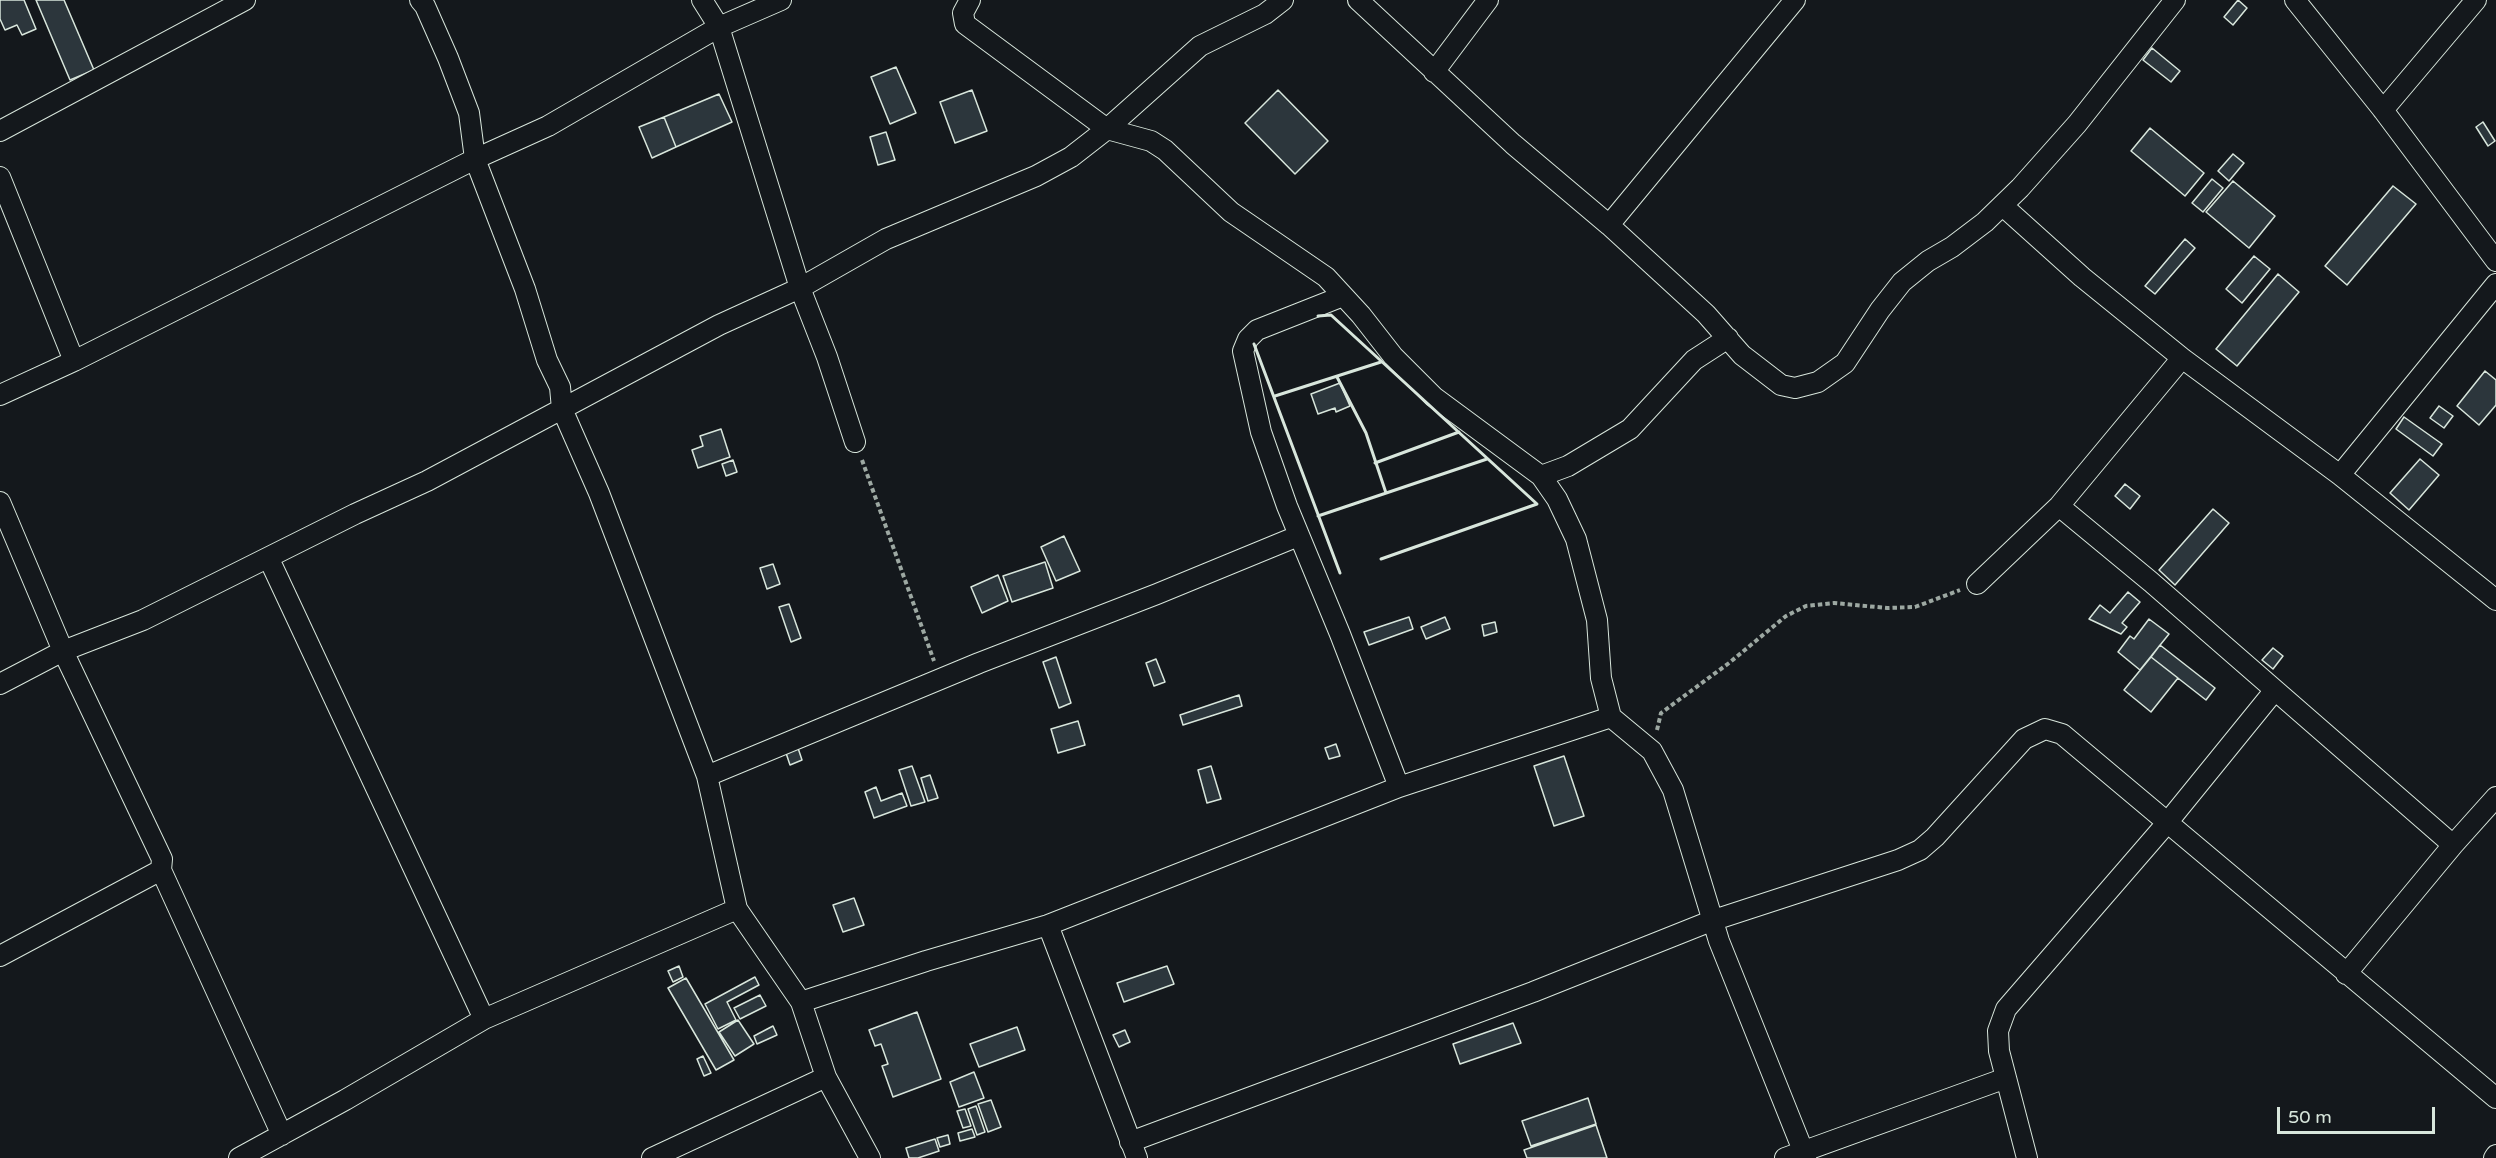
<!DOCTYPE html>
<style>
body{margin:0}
#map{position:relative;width:2496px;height:1158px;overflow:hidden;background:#14181c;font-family:"Varela Round",sans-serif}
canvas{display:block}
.scale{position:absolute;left:2277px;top:1107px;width:158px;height:27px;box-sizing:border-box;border:3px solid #d8e6dc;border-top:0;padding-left:8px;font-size:18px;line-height:21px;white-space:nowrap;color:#d8e6dc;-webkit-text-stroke:4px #14181c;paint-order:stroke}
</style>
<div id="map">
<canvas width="2496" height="1158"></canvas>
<div class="scale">50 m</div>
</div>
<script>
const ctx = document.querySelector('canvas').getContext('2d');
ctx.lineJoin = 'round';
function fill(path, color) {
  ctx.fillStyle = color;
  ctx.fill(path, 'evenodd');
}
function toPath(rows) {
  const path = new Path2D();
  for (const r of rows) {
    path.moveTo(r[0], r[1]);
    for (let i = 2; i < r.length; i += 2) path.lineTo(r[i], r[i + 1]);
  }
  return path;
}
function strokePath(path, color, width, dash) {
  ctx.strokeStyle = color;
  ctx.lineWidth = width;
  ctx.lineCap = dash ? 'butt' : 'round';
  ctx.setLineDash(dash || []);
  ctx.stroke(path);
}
const building = toPath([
 [0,0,24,0,36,29,22,35,17,25,5,30,0,19,0,0],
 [36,0,64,0,94,70,70,80,36,0],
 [2238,0,2247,8,2233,25,2224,17,2238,0],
 [2152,48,2180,71,2171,82,2143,60,2152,48],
 [896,67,916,113,890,124,871,77,896,67],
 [972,90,987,131,955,143,940,102,972,90],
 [1278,90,1328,141,1295,174,1245,123,1278,90],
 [719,94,732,122,676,147,664,117,719,94],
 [664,117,676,147,652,158,639,127,664,117],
 [2483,122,2495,141,2488,146,2476,127,2483,122],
 [2150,128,2204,173,2185,196,2131,151,2150,128],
 [886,132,895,160,878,165,870,137,886,132],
 [2233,154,2244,163,2229,181,2218,171,2233,154],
 [2212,179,2223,188,2203,212,2192,203,2212,179],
 [2233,181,2275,216,2249,248,2206,212,2233,181],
 [2393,186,2416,204,2347,285,2325,266,2393,186],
 [2185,239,2195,248,2155,294,2145,286,2185,239],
 [2254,256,2270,269,2242,303,2226,289,2254,256],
 [2278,274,2299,292,2237,366,2216,349,2278,274],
 [2485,371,2496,380,2496,405,2479,425,2457,406,2485,371],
 [1340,383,1350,406,1336,412,1335,408,1318,414,1311,394,1340,383],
 [2439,406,2453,416,2444,428,2430,418,2439,406],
 [2404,417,2442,444,2433,456,2396,429,2404,417],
 [721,429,730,457,698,468,692,450,703,446,700,436,721,429],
 [2420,459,2439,475,2409,510,2390,493,2420,459],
 [733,460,737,472,726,476,722,464,733,460],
 [2125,484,2140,496,2130,509,2115,496,2125,484],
 [2213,509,2229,523,2175,585,2159,570,2213,509],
 [1064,536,1080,571,1056,581,1041,547,1064,536],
 [1045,562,1053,588,1012,602,1003,576,1045,562],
 [773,564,780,584,767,589,760,568,773,564],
 [998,575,1008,601,982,613,971,587,998,575],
 [2128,592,2140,602,2122,623,2127,627,2121,634,2089,619,2100,605,2110,613,2128,592],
 [789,604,801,638,791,642,779,607,789,604],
 [1409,617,1413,629,1369,645,1364,632,1409,617],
 [1445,617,1450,629,1426,639,1421,627,1445,617],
 [2149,619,2169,634,2140,670,2118,652,2130,636,2134,639,2149,619],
 [1495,622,1497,632,1484,636,1482,625,1495,622],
 [2160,645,2215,688,2206,700,2151,657,2160,645],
 [2273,648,2283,656,2273,669,2262,660,2273,648],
 [1056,657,1071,703,1059,708,1043,662,1056,657],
 [2151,657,2178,678,2151,712,2124,690,2151,657],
 [1156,659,1165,682,1154,686,1146,663,1156,659],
 [1239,695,1242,706,1183,725,1180,715,1239,695],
 [1078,721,1085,745,1058,753,1051,729,1078,721],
 [1336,744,1340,756,1329,759,1325,748,1336,744],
 [798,748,802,760,790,765,786,753,798,748],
 [1564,756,1584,816,1554,826,1534,766,1564,756],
 [912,766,925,802,911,806,899,770,912,766],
 [1211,766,1221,799,1207,803,1198,770,1211,766],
 [930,775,938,798,928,801,921,778,930,775],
 [876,787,881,801,902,793,907,806,874,818,865,792,876,787],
 [854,898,864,925,843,932,833,905,854,898],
 [679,966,683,977,673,982,668,971,679,966],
 [1167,966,1174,984,1124,1002,1117,983,1167,966],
 [755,977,759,985,727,1002,736,1020,718,1029,705,1004,755,977],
 [686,978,734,1060,716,1070,668,988,686,978],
 [760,995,766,1006,740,1019,734,1008,760,995],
 [917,1012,941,1079,893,1097,882,1066,888,1064,881,1044,875,1046,869,1030,917,1012],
 [738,1020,754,1044,735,1056,719,1032,738,1020],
 [1513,1023,1521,1043,1460,1064,1453,1044,1513,1023],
 [773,1026,777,1035,757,1044,754,1036,773,1026],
 [1017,1027,1025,1050,979,1067,970,1044,1017,1027],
 [1125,1030,1130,1042,1119,1047,1113,1035,1125,1030],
 [703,1056,711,1073,704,1076,697,1059,703,1056],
 [974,1072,984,1098,959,1107,950,1082,974,1072],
 [1588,1098,1596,1124,1531,1146,1522,1121,1588,1098],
 [991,1100,1001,1127,988,1132,978,1104,991,1100],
 [976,1106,985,1132,977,1135,968,1109,976,1106],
 [965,1109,971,1126,963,1128,957,1111,965,1109],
 [1596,1125,1607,1158,1527,1158,1524,1150,1596,1125],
 [972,1129,975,1137,960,1141,958,1133,972,1129],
 [948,1135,950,1144,940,1147,937,1138,948,1135],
 [935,1139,939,1151,918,1158,909,1158,906,1148,935,1139]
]);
const path = toPath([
 [862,460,934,661],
 [1657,730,1661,713,1729,663,1786,616,1806,606,1834,603,1887,608,1915,607,1960,590]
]);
const minor = toPath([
 [420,0,425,6,448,58,469,113,475,159,525,289,547,360,560,387,562,409,599,493,707,776,737,909,801,1002,826,1077,870,1158],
 [702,0,719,27,800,288,827,357,855,442],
 [970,0,963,13,965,24,1107,129,1151,141,1165,150,1231,212,1326,277,1361,315,1393,356,1434,397,1541,476,1557,499,1576,539,1597,620,1601,678,1611,717,1652,751,1673,790,1719,941,1806,1158],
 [1358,0,1513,144,1609,225,1706,314,1742,355,1781,385,1795,388,1818,382,1845,363,1880,310,1902,282,1928,261,1952,247,1985,222,2020,188,2077,124,2175,0],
 [2295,0,2383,110,2496,261],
 [1434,72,1488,0],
 [2383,110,2476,0],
 [0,131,245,0],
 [0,177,74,361],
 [2003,206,2082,277,2182,358,2340,475,2496,600],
 [1609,225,1795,0],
 [1343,296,1257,330,1248,339,1243,351,1261,432,1287,506,1340,634,1399,787],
 [0,395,74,361,475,159,548,126,719,27,781,0],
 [2340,475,2496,284],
 [1541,476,1568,466,1630,429,1694,360,1728,338],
 [0,502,63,651,162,859,161,870,282,1135],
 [2059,506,2151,582,2453,845],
 [269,559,484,1019],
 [1977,584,2059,506,2182,358],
 [0,684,63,651,143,620,355,514,427,481,719,325,800,288,886,239,1036,176,1071,157,1107,129,1200,46,1265,14,1283,0],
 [707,776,979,663,1157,594,1298,536],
 [1048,925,1137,1158],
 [0,956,161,870],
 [2346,974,2453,845,2496,797],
 [801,1002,926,961,1048,925,1399,787,1611,717],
 [1130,1142,1533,992,1711,921,1898,860,1920,850,1935,837,2024,739,2045,729,2062,734,2496,1098],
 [239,1158,345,1100,484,1019,737,909],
 [652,1158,826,1077],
 [1785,1158,2006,1078],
 [2027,1158,1999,1051,1998,1031,2006,1009,2167,823,2275,690],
 [2494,1158,2496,1155]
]);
const wall = toPath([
 [1318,316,1331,315,1537,504,1381,559],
 [1254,344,1340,573],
 [1337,377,1366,433,1386,493],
 [1275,396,1381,362],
 [1375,463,1459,432],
 [1318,516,1487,459]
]);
fill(building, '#2c363c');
strokePath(building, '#d8e6dc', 1.5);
strokePath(minor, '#d8e6dc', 22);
strokePath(path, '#9da8a2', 4, [4.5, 3]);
strokePath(minor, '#14181c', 20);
strokePath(wall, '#d8e6dc', 3);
</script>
